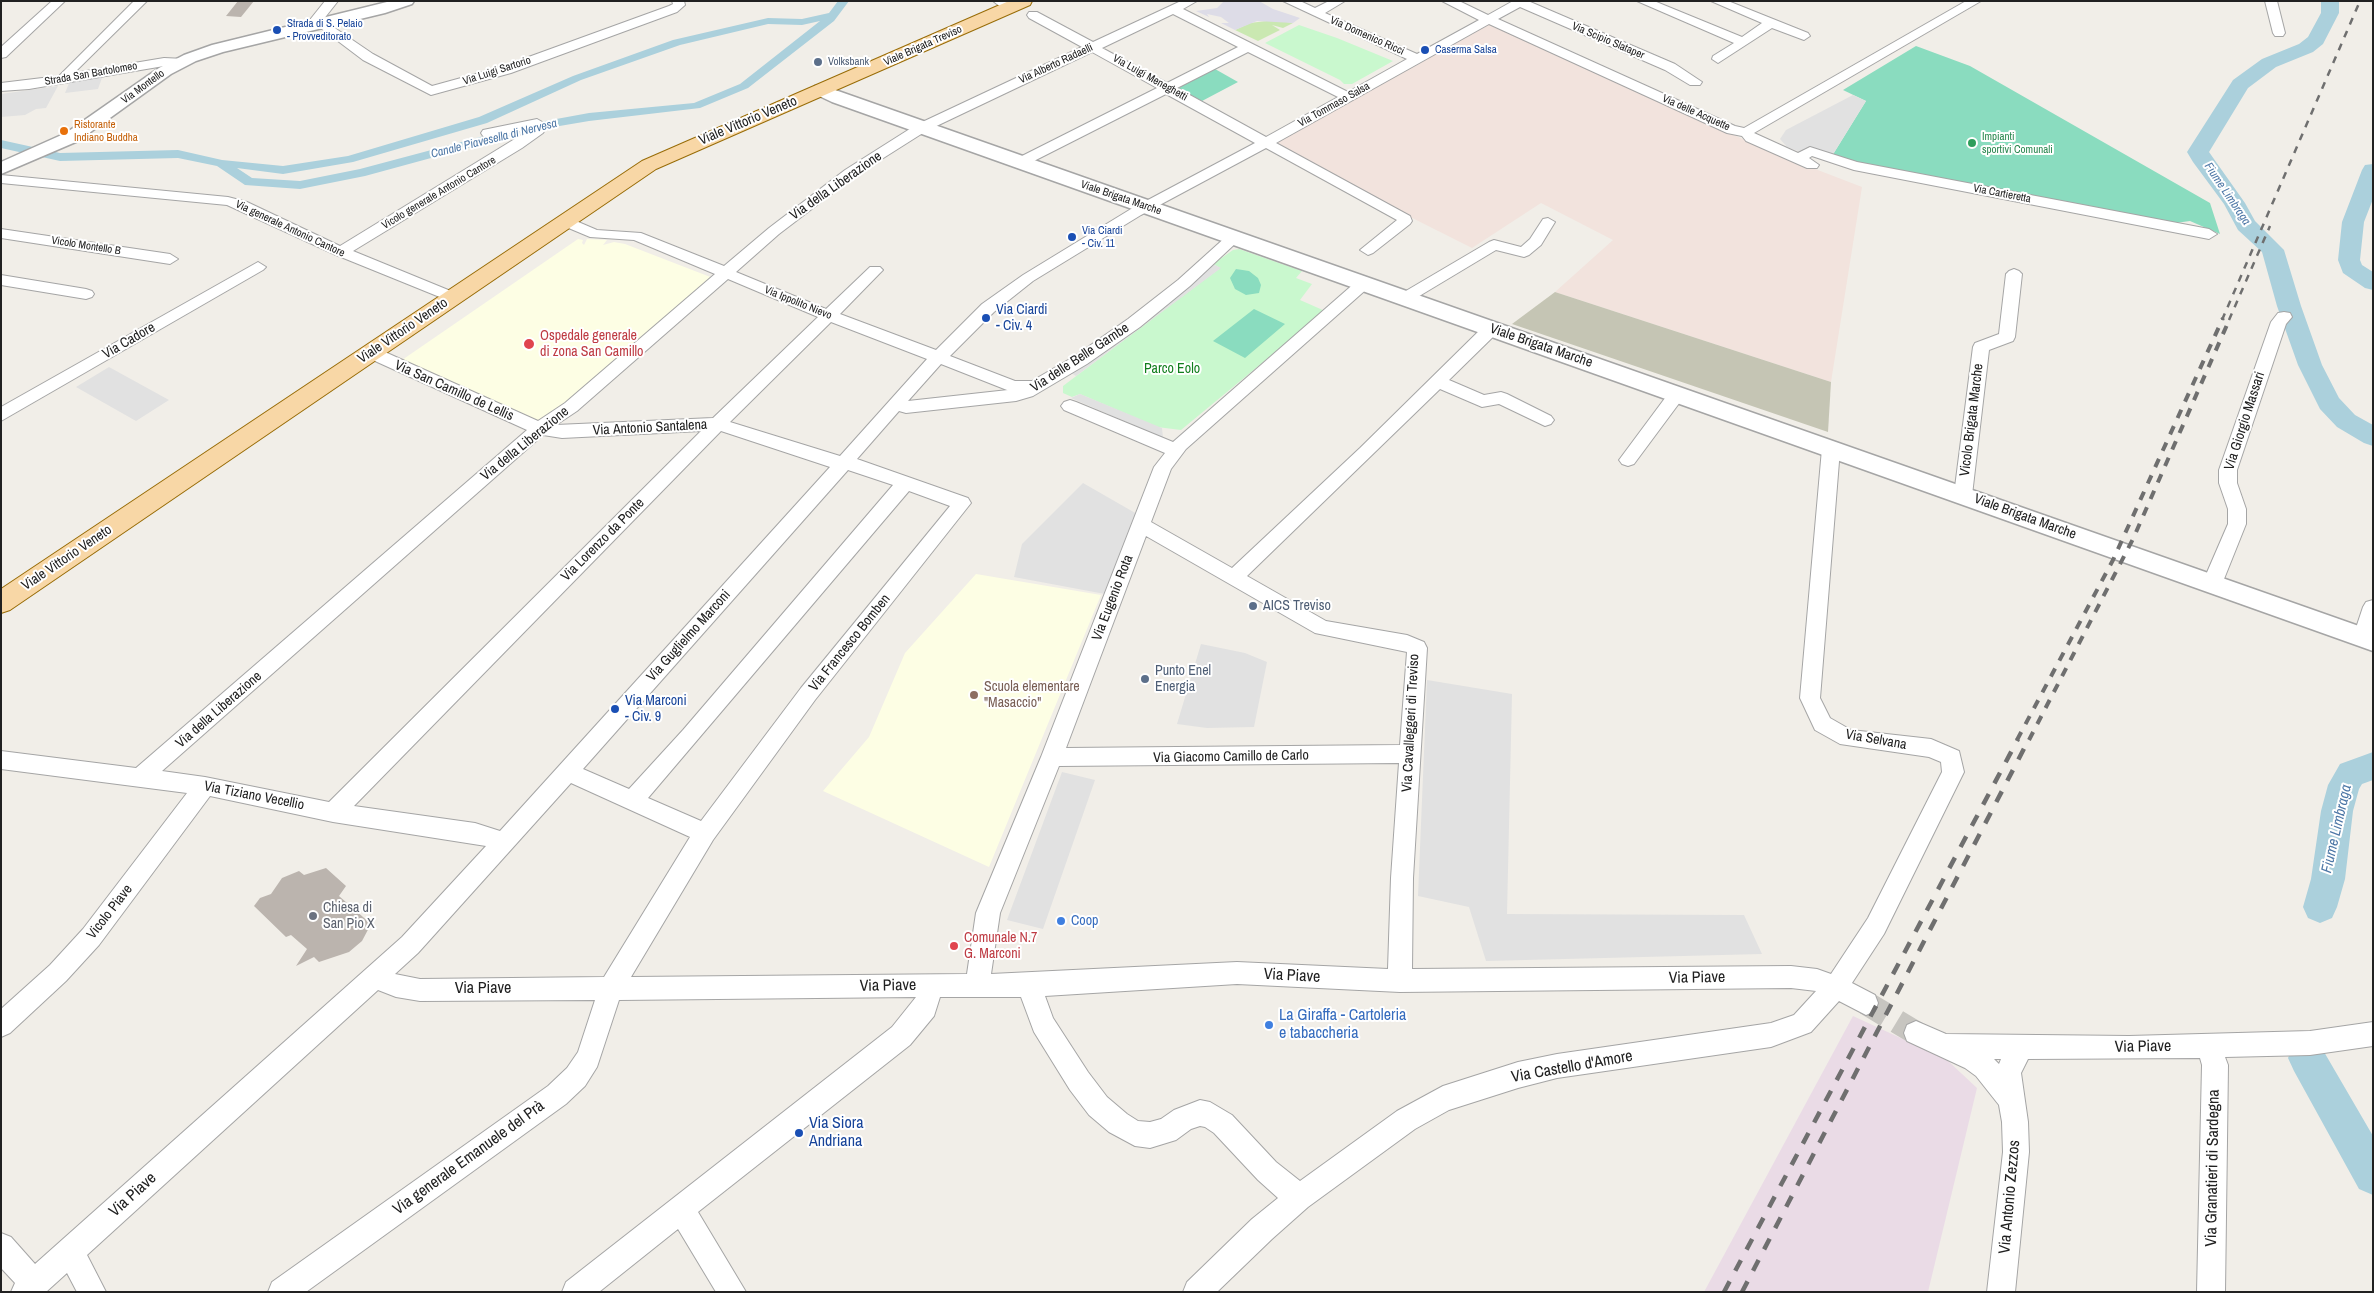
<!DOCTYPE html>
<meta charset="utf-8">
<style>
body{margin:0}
#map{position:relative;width:2374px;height:1293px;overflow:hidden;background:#f1eee8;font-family:"Archivo Narrow",sans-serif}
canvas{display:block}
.frame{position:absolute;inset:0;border:2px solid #212121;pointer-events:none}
</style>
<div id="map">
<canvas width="2374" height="1293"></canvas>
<div class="frame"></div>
</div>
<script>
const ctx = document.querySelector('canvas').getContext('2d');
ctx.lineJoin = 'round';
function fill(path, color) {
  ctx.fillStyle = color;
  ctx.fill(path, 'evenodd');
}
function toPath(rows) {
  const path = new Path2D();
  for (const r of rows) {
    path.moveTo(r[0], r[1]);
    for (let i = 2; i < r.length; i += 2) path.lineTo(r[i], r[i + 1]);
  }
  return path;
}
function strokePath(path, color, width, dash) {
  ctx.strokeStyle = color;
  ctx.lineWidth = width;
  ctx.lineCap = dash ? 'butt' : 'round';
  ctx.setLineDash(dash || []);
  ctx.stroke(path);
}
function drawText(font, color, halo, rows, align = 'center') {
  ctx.font = font + ' "Archivo Narrow",sans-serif';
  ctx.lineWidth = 4;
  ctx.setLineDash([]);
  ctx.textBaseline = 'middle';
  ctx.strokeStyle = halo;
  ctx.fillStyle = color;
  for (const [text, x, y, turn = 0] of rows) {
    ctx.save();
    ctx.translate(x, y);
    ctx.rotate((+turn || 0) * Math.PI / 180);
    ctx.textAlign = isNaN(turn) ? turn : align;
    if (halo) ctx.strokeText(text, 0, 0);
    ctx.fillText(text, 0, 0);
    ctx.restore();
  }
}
const industrial = toPath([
 [1853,1016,1946,1059,1977,1088,1928,1292,1704,1292]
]);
const education = toPath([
 [578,239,583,240,582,243,584,245,587,239,607,240,603,245,614,242,625,244,713,278,540,425,402,360],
 [976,574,1101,595,989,867,823,791,869,737,905,653]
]);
const military = toPath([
 [1487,22,1771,152,1862,187,1831,382,1555,292,1613,240,1541,203,1472,248,1265,144]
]);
const construction = toPath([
 [1555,292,1831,382,1828,432,1512,324]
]);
const grass = toPath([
 [1274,20,1293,23,1283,28,1272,25,1280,30,1258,41,1235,30,1250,23]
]);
const park = toPath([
 [1299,25,1337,38,1393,61,1352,84,1344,84,1340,80,1265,43],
 [1239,249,1302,271,1296,278,1312,284,1300,300,1325,311,1181,430,1157,427,1080,394,1072,397,1063,393,1063,386,1220,268,1213,264,1233,250]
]);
const pitch = toPath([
 [1916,46,1970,66,2210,203,2220,234,2190,221,2168,224,1835,159,1832,156,1866,101,1843,90],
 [1215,69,1238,82,1202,101,1178,88],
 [1236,269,1249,271,1258,278,1261,285,1259,293,1246,295,1235,289,1230,278],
 [1254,309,1285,324,1245,358,1213,341]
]);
const parking = toPath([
 [103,75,98,89,65,93,70,81],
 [58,86,46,108,36,109,25,115,1,117,1,94],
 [1853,95,1866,101,1832,156,1821,160,1787,147,1780,139,1786,130],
 [1213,264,1221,268,1076,376,1068,371,1141,320],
 [109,367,169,400,136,421,76,387],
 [1080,394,1162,428,1163,438,1071,398],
 [1083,483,1137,514,1105,594,1014,577,1022,544],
 [1201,644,1245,653,1267,662,1254,727,1207,728,1177,724],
 [1427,680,1512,694,1507,914,1744,915,1762,954,1486,961,1469,907,1418,896],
 [1062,772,1095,780,1043,929,1007,920]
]);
const plaza = toPath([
 [1224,1,1259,1,1273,9,1300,18,1293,23,1257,21,1235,30,1221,23,1229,23,1221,17,1207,14,1209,17,1196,11,1217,8]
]);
const canal = toPath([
 [838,1,849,1,834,21,748,88,700,108,589,121,530,131,365,176,300,189,245,185,217,166,178,158,60,161,1,148,1,140,60,153,178,150,222,160,283,166,348,156,479,117,573,76,673,40,768,18,802,19,829,13,838,1],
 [820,21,740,84,694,103,589,113,529,124,360,169,300,181,252,178,237,168,283,174,353,162,487,123,581,80,680,45,768,24,802,25,820,21]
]);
const river = toPath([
 [2321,1,2339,1,2339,13,2323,44,2313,52,2276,67,2248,88,2209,152,2245,203,2255,221,2284,250,2301,306,2322,365,2339,398,2355,415,2373,425,2373,446,2364,443,2337,427,2320,409,2298,365,2277,306,2262,252,2238,230,2224,204,2193,162,2187,152,2233,80,2262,59,2299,44,2308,37,2321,13,2321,1],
 [2373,164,2373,199,2364,222,2360,260,2362,265,2373,272,2373,290,2365,288,2343,273,2338,260,2342,222,2362,170,2365,165,2373,164],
 [2373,752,2373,780,2362,784,2359,789,2353,811,2345,879,2337,907,2332,918,2320,923,2308,918,2303,907,2311,879,2321,811,2328,785,2340,764,2373,752],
 [2307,1040,2320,1045,2373,1136,2373,1195,2359,1189,2294,1071,2288,1058,2294,1045,2307,1040]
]);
const building = toPath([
 [238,1,254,1,241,17,226,16],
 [326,868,346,886,339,896,371,924,362,941,349,952,319,962,314,957,296,966,307,949,291,935,286,937,254,906,260,898,271,894,282,878,299,871,304,875]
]);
const minorTunnel = toPath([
 [1866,1003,1916,1033]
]);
const minor = toPath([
 [52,1,65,1,6,57,1,58,1,47,52,1],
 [134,1,147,1,74,73,164,58,185,59,186,62,185,65,164,66,29,89,1,91,1,83,59,76,134,1],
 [325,1,338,1,323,20,373,54,432,86,501,67,669,6,673,4,672,1,684,1,685,5,677,12,511,73,431,95,363,60,318,26,315,29,307,29,305,26,325,1],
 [993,1,1008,1,1016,8,1014,11,1006,11,993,1],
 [1181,1,1197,1,1183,9,1348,92,1407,59,1283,1,1300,1,1315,8,1329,1,1345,1,1325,13,1417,54,1479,20,1442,1,1459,1,1488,15,1513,1,1528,1,1675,64,1702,82,1700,85,1690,85,1665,70,1520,7,1498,19,1735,126,1744,128,1966,1,1981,1,1754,133,1798,153,1810,147,1857,162,2209,229,2217,234,2209,239,1854,170,1812,156,1809,158,1819,165,1817,168,1807,168,1746,141,1742,136,1727,133,1489,24,1276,143,1410,216,1412,221,1410,224,1373,253,1368,255,1360,250,1397,220,1266,148,1141,215,1033,281,994,312,950,356,1015,381,1032,381,1075,356,1128,319,1178,280,1228,235,1238,235,1241,238,1238,241,1190,286,1140,327,1087,364,1033,396,1016,401,906,413,899,411,857,459,968,498,971,503,815,700,713,840,631,977,967,974,976,913,1041,757,1154,467,1165,453,1064,410,1061,406,1064,402,1070,400,1076,402,1173,442,1357,281,1363,279,1369,281,1371,284,1369,287,1186,449,1171,469,1151,522,1232,568,1360,448,1485,325,1491,324,1497,325,1499,329,1497,333,1449,380,1484,395,1501,392,1507,394,1551,416,1554,420,1551,424,1545,426,1499,404,1482,407,1440,389,1247,576,1326,621,1407,635,1424,642,1427,648,1413,878,1412,969,1791,966,1817,969,1831,974,1868,918,1942,772,1941,762,1929,757,1840,744,1815,730,1800,698,1822,449,1825,445,1831,443,1837,445,1840,449,1820,698,1830,718,1851,730,1931,739,1959,751,1964,772,1884,934,1852,983,1875,995,1878,1003,1875,1011,1866,1015,1839,1001,1811,1032,1771,1047,1557,1078,1518,1088,1449,1110,1415,1129,1308,1207,1272,1239,1217,1292,1183,1292,1187,1282,1252,1219,1278,1198,1258,1180,1214,1133,1205,1127,1200,1126,1191,1129,1176,1140,1150,1148,1135,1146,1109,1132,1089,1115,1070,1090,1034,1032,1021,997,940,997,934,1016,910,1045,698,1212,746,1292,716,1292,678,1229,599,1292,562,1292,566,1282,892,1027,916,997,619,1000,597,1067,585,1086,566,1104,306,1292,268,1292,272,1282,548,1086,567,1068,578,1052,595,1000,420,1001,396,997,378,990,87,1255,106,1292,77,1292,67,1273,46,1292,11,1292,15,1283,1,1268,1,1233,11,1237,35,1264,402,937,486,846,333,822,210,796,99,945,66,981,10,1033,1,1037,1,1009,50,965,83,929,187,793,1,769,1,751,136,768,527,430,364,356,362,352,364,348,376,348,538,421,565,403,715,274,634,240,590,237,559,224,557,221,559,218,569,218,597,230,641,233,724,266,769,228,845,170,916,125,1082,47,1029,18,1027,15,1029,12,1037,12,1093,42,1181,1],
 [1173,14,1238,47,1167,83,1102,48,1173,14],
 [1092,52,1157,88,1014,160,1012,163,1014,166,1024,166,1166,94,1255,143,1131,209,1023,275,982,304,936,350,840,314,880,273,883,270,880,267,870,267,826,309,736,272,779,234,855,176,926,131,1092,52],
 [1248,52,1338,97,1266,137,1177,88,1248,52],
 [728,279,818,317,713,418,556,425,577,411,728,279],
 [831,322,927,359,840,456,730,422,831,322],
 [941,364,1007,390,1008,390,908,401,941,364],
 [701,431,329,802,205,777,162,771,543,435,562,438,701,431],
 [721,431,830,467,500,831,475,823,354,806,721,431],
 [848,470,893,485,683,730,629,789,583,769,848,470],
 [909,491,950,506,801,688,701,821,648,798,909,491],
 [1146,536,1315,633,1407,652,1400,745,1066,748,1146,536],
 [1399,763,1391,878,1388,969,1237,962,991,974,1000,913,1059,766,1399,763],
 [571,783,690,837,604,977,420,979,395,974,418,953,571,783],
 [1237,984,1400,992,1791,988,1816,991,1794,1015,1771,1023,1557,1054,1518,1062,1443,1086,1397,1111,1300,1181,1276,1162,1232,1115,1210,1102,1200,1100,1174,1110,1161,1119,1150,1122,1138,1121,1127,1114,1107,1097,1088,1072,1053,1018,1045,996,1237,984],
 [1637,1,1654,1,1742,37,1762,23,1711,1,1728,1,1808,33,1810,36,1804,40,1772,28,1718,63,1712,59,1713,56,1734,43,1637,1],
 [2265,1,2277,1,2285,33,2283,36,2275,36,2273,33,2265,1],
 [537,119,544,123,545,130,543,133,522,148,353,251,458,294,460,297,458,300,452,302,336,255,227,205,1,183,1,175,228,197,247,202,340,246,531,129,488,137,483,136,481,133,483,130,537,119],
 [1548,218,1555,222,1541,245,1529,255,1524,257,1496,250,1411,301,1405,303,1399,301,1397,298,1399,295,1489,242,1494,240,1521,247,1530,239,1543,219,1548,218],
 [1,229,170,254,178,259,170,264,1,238,1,229],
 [258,262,266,267,263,270,1,421,1,407,258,262],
 [2014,269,2019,271,2022,274,2015,337,2013,341,1989,350,1972,495,1969,500,1963,502,1957,500,1954,495,1973,347,1975,343,1999,334,2006,274,2009,271,2014,269],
 [1,275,86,289,92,291,94,294,92,297,86,299,1,285,1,275],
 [2284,312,2290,313,2292,317,2286,324,2237,470,2237,483,2246,509,2246,524,2222,584,2219,589,2212,591,2205,589,2202,584,2228,524,2228,509,2219,483,2219,470,2271,322,2278,313,2284,312],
 [1677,388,1683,390,1685,394,1683,398,1634,464,1628,466,1622,464,1619,460,1622,456,1671,390,1677,388],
 [2373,600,2373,637,2370,643,2363,645,2356,643,2353,637,2363,607,2366,602,2373,600],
 [1916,1021,1946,1034,2129,1036,2310,1031,2373,1022,2373,1046,2310,1055,2225,1057,2228,1065,2225,1292,2197,1292,2202,1065,2200,1058,2028,1059,2021,1073,2028,1122,2029,1152,2015,1292,1987,1292,2003,1152,2002,1122,1999,1105,1976,1076,1965,1068,1907,1041,1904,1033,1907,1025,1916,1021],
 [1994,1059,2001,1059,1999,1064,1994,1059]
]);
const tertiary = toPath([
 [391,1,414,1,412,4,385,13,223,52,196,61,171,74,78,141,1,174,1,162,66,133,159,68,184,55,212,45,391,1],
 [821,85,2373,631,2373,651,832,102,815,94,813,90,815,86,821,85]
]);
const primary = toPath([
 [1009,1,1032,1,1030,5,656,169,10,610,1,613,1,589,642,161,1009,1]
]);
const railFar2 = toPath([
 [2222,320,2360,1],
 [2229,320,2270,226]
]);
const railFar1 = toPath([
 [2017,740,2113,560,2223,318],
 [2029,740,2133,539,2230,318]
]);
const rail = toPath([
 [1724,1292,2018,739],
 [1742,1292,2029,739]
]);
const markers = [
 [277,30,5,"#1a4fb4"],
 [1425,50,5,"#1a4fb4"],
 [818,62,5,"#5c6f8a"],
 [64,131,5,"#e8710a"],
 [1972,143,5,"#2e9e5b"],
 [1072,237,5,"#1a4fb4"],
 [986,318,5,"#1a4fb4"],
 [529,344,6,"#e0444e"],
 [1253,606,5,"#5c6f8a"],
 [1145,679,5,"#5c6f8a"],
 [974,695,5,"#8d6e63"],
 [615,709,5,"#1a4fb4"],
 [313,916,5,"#6b7280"],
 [1061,921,5,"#3f7fe0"],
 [954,946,5,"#e0444e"],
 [1269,1025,5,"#3f7fe0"],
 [799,1133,5,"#1a4fb4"]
];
const farTransitnames = [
 ["Strada di S. Pelaio",287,24],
 ["- Provveditorato",287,37],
 ["Caserma Salsa",1435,50],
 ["Via Ciardi",1082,231],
 ["- Civ. 11",1082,244]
];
const farStreetnames = [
 ["Via Domenico Ricci",1367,36,24],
 ["Via Scipio Slataper",1608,41,23],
 ["Viale Brigata Treviso",923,46,-24],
 ["Via Alberto Radaelli",1056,64,-25],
 ["Via Luigi Sartorio",497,71,-18],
 ["Strada San Bartolomeo",91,74,-10],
 ["Via Luigi Meneghetti",1150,78,29],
 ["Via Montello",143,87,-36],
 ["Via Tommaso Salsa",1334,105,-29],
 ["Via delle Acquette",1696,113,24],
 ["Vicolo generale Antonio Cantore",439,193,-31],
 ["Via Cartieretta",2002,194,11],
 ["Viale Brigata Marche",1121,198,19],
 ["Via generale Antonio Cantore",290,229,25],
 ["Vicolo Montello B",86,246,9],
 ["Via Ippolito Nievo",798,303,22]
];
const farServicenames = [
 ["Volksbank",828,62]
];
const farFoodnames = [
 ["Ristorante",74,125],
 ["Indiano Buddha",74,138]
];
const farLeisurenames = [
 ["Impianti",1982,137],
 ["sportivi Comunali",1982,150]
];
const farWaternames = [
 ["Canale Piavesella di Nervesa",494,139,-14],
 ["Fiume Limbraga",2227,194,56]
];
const streetNames = [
 ["Viale Vittorio Veneto",748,121,-23],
 ["Via della Liberazione",836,186,-35],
 ["Viale Vittorio Veneto",403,331,-34],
 ["Via Cadore",129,341,-30],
 ["Viale Brigata Marche",1541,346,19],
 ["Via delle Belle Gambe",1080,358,-33],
 ["Via San Camillo de Lellis",454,391,24],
 ["Vicolo Brigata Marche",1972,420,-83],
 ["Via Giorgio Massari",2245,421,-72],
 ["Via Antonio Santalena",650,428,-3],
 ["Via della Liberazione",525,444,-39],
 ["Viale Brigata Marche",2025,517,20],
 ["Via Lorenzo da Ponte",603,540,-45],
 ["Viale Vittorio Veneto",67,558,-34],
 ["Via Eugenio Rota",1113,598,-69],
 ["Via Guglielmo Marconi",689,636,-48],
 ["Via Francesco Bomben",850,643,-51],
 ["Via della Liberazione",219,710,-41],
 ["Via Cavalleggeri di Treviso",1411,723,-87],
 ["Via Selvana",1876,740,10],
 ["Via Giacomo Camillo de Carlo",1231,757,-1],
 ["Via Tiziano Vecellio",254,796,11],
 ["Vicolo Piave",110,912,-52]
];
const transitNames = [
 ["Via Ciardi",996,310],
 ["- Civ. 4",996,326],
 ["Via Marconi",625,701],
 ["- Civ. 9",625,717]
];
const healthNames = [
 ["Ospedale generale",540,336],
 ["di zona San Camillo",540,352],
 ["Comunale N.7",964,938],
 ["G. Marconi",964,954]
];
const parkNames = [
 ["Parco Eolo",1172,369]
];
const serviceNames = [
 ["AICS Treviso",1263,606],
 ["Punto Enel",1155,671],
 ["Energia",1155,687]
];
const educationNames = [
 ["Scuola elementare",984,687],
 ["\"Masaccio\"",984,703]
];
const worshipNames = [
 ["Chiesa di",323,908],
 ["San Pio X",323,924]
];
const shopNames = [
 ["Coop",1071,921]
];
const waterNames = [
 ["Fiume Limbraga",2337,829,-77]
];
const nearStreetnames = [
 ["Via Piave",1292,976,3],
 ["Via Piave",1697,978,-1],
 ["Via Piave",888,986,-1],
 ["Via Piave",483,989],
 ["Via Piave",2143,1047,-1],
 ["Via Castello d'Amore",1572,1067,-10],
 ["Via generale Emanuele del Prà",469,1158,-36],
 ["Via Granatieri di Sardegna",2213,1168,-89],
 ["Via Piave",133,1195,-42],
 ["Via Antonio Zezzos",2010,1197,-85]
];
const nearShopnames = [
 ["La Giraffa - Cartoleria",1279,1016],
 ["e tabaccheria",1279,1034]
];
const nearTransitnames = [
 ["Via Siora",809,1124],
 ["Andriana",809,1142]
];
fill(industrial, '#eadbe6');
fill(education, '#fdfee4');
fill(military, '#f2e3dd');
fill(construction, '#c5c5b4');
fill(grass, '#cae8b1');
fill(park, '#c9f8ce');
fill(pitch, '#8adcbf');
fill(parking, '#e1e1e1');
fill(plaza, '#dddce7');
fill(canal, '#abd0dc');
fill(river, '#abd0dc');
fill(building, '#bbb4ae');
strokePath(minorTunnel, '#c7c5c0', 24, [24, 12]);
strokePath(minor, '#a5a5a5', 2);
strokePath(tertiary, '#a5a5a5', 3);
strokePath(primary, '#986c07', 2);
fill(minor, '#fff');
fill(tertiary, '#fff');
fill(primary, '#f8d7a6');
strokePath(railFar2, '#6f6f6f', 2.5, [7, 7]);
strokePath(railFar1, '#6f6f6f', 4, [9, 9]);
strokePath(rail, '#6f6f6f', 4.5, [12, 12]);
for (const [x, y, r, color] of markers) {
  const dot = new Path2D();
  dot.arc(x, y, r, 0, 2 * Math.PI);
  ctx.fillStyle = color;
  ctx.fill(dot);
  strokePath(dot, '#fff', 2);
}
drawText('11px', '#164399', '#fff', farTransitnames, 'left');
drawText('11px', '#212121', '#fff', farStreetnames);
drawText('11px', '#4e5e75', '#fff', farServicenames, 'left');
drawText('11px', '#c56008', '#fff', farFoodnames, 'left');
drawText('11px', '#27864d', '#fff', farLeisurenames, 'left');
drawText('italic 12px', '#4d77a6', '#fff', farWaternames);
drawText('14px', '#212121', '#fff', streetNames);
drawText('14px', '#164399', '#fff', transitNames, 'left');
drawText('14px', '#be3a42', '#fff', healthNames, 'left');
drawText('14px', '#117e1d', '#fff', parkNames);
drawText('14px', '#4e5e75', '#fff', serviceNames, 'left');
drawText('14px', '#785e54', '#fff', educationNames, 'left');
drawText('14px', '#5b616d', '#fff', worshipNames, 'left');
drawText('14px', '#366cbe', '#fff', shopNames, 'left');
drawText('italic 15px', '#4d77a6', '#fff', waterNames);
drawText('16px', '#212121', '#fff', nearStreetnames);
drawText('16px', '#366cbe', '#fff', nearShopnames, 'left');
drawText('16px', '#164399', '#fff', nearTransitnames, 'left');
</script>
